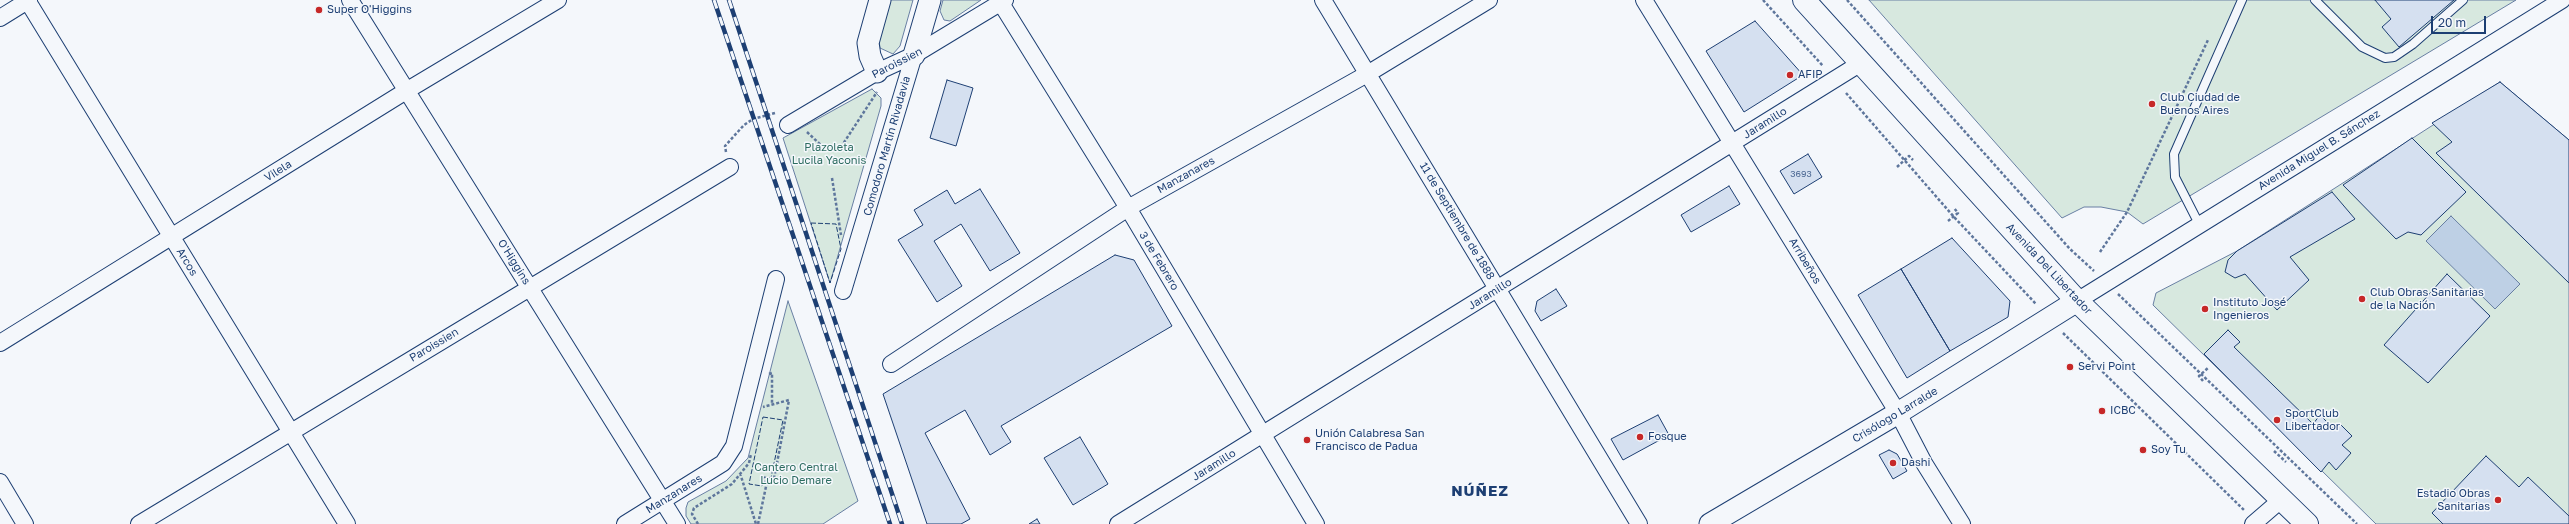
<!DOCTYPE html>
<meta charset="utf-8">
<style>
body{margin:0}
#map{position:relative;width:2569px;height:524px;overflow:hidden;background:#f4f7fb;font-family:"Golos Text",sans-serif}
canvas{display:block}
.scale{position:absolute;left:2431px;top:16px;width:55px;height:18px;box-sizing:border-box;border:2px solid #1d3f73;border-top:0;padding-left:5px;font-size:12px;line-height:14px;white-space:nowrap;color:#1d3f73;-webkit-text-stroke:3px #f4f7fb;paint-order:stroke}
</style>
<div id="map">
<canvas width="2569" height="524"></canvas>
<div class="scale">20 m</div>
</div>
<script>
const ctx = document.querySelector('canvas').getContext('2d');
ctx.lineJoin = 'round';
function fill(path, color) {
  ctx.fillStyle = color;
  ctx.fill(path, 'evenodd');
}
function toPath(rows) {
  const path = new Path2D();
  for (const r of rows) {
    path.moveTo(r[0], r[1]);
    for (let i = 2; i < r.length; i += 2) path.lineTo(r[i], r[i + 1]);
  }
  return path;
}
function strokePath(path, color, width, dash) {
  ctx.strokeStyle = color;
  ctx.lineWidth = width;
  ctx.lineCap = dash ? 'butt' : 'round';
  ctx.setLineDash(dash || []);
  ctx.stroke(path);
}
function drawText(font, color, halo, rows, align = 'center') {
  ctx.font = font + ' "Golos Text",sans-serif';
  ctx.lineWidth = 3;
  ctx.setLineDash([]);
  ctx.textBaseline = 'middle';
  ctx.strokeStyle = halo;
  ctx.fillStyle = color;
  for (const [text, x, y, turn = 0] of rows) {
    ctx.save();
    ctx.translate(x, y);
    ctx.rotate((+turn || 0) * Math.PI / 180);
    ctx.textAlign = isNaN(turn) ? turn : align;
    if (halo) ctx.strokeText(text, 0, 0);
    ctx.fillText(text, 0, 0);
    ctx.restore();
  }
}
const green = toPath([
 [890,0,913,0,900,46,893,54,880,48,879,40,890,0],
 [943,0,981,0,950,21,944,20,940,11,943,0],
 [1869,0,2516,0,2143,224,2127,212,2101,207,2084,207,2062,218,1869,0],
 [2500,82,2569,140,2569,524,2376,524,2153,305,2156,293,2237,251,2500,82],
 [872,89,881,98,881,106,830,283,783,138,872,89],
 [788,301,858,501,823,524,691,524,686,516,686,508,688,502,726,481,748,458,788,301]
]);
const water = toPath([
 [2451,216,2520,284,2495,309,2426,241,2451,216]
]);
const building = toPath([
 [2375,0,2454,0,2399,47,2382,27,2391,19,2375,0],
 [1755,21,1803,75,1744,112,1706,51,1755,21],
 [947,80,973,88,956,146,930,138,947,80],
 [2500,82,2569,140,2569,283,2436,153,2452,142,2432,123,2500,82],
 [2412,138,2466,192,2421,235,2408,232,2396,239,2343,185,2412,138],
 [1808,154,1822,177,1794,194,1780,171,1808,154],
 [1729,186,1740,204,1691,232,1681,215,1729,186],
 [980,189,1020,253,990,271,961,224,934,241,962,286,937,302,898,240,923,225,914,210,947,190,955,204,980,189],
 [2332,192,2355,219,2290,257,2309,280,2277,310,2245,274,2235,278,2225,272,2228,260,2237,251,2332,192],
 [1952,238,2010,301,2008,317,1950,351,1901,269,1952,238],
 [1115,255,1134,260,1172,326,1001,426,1011,442,990,455,965,410,925,433,970,519,961,524,927,524,883,394,1115,255],
 [1901,269,1950,351,1907,378,1858,295,1901,269],
 [2447,274,2490,316,2428,383,2384,345,2447,274],
 [1556,289,1567,306,1541,321,1535,311,1537,301,1556,289],
 [2228,330,2240,342,2234,347,2313,424,2320,415,2334,429,2339,423,2352,436,2342,445,2351,453,2336,470,2329,462,2321,472,2204,354,2228,330],
 [1658,415,1669,435,1623,460,1611,439,1658,415],
 [1080,437,1108,484,1073,505,1044,458,1080,437],
 [1889,450,1897,454,1907,471,1893,479,1879,455,1889,450],
 [2486,456,2519,487,2528,477,2569,516,2569,524,2443,524,2432,513,2486,456],
 [1037,519,1040,524,1029,524,1037,519]
]);
const path = toPath([
 [1763,0,1823,66],
 [1847,0,2070,249,2094,271],
 [1846,93,1954,217,2036,304],
 [807,132,823,147],
 [841,147,877,92],
 [726,152,725,146,744,125,753,119,775,113],
 [1897,167,1909,156,1913,160],
 [832,178,841,235],
 [1948,221,1958,213,1954,208],
 [2100,252,2127,212,2208,40],
 [2118,294,2357,524],
 [2063,333,2244,510],
 [769,374,772,373,772,404],
 [2203,381,2199,376,2208,368],
 [2274,451,2286,462],
 [740,473,756,524],
 [763,482,767,482],
 [698,524,692,514,694,508,732,484,749,463,751,454],
 [758,524,767,482,773,484,789,400,763,407]
]);
const service = toPath([
 [2315,0,2362,47,2385,58,2394,57,2413,44,2463,0],
 [2199,224,2175,177,2174,154,2242,0]
]);
const minor = toPath([
 [27,0,347,524],
 [350,0,677,524],
 [999,0,1128,208,1316,524],
 [1323,0,1639,524],
 [1644,0,1898,413,1924,463,1962,524],
 [0,18,29,0],
 [788,125,877,72,914,55,1005,0],
 [843,291,914,55],
 [2077,301,2562,0],
 [0,343,406,91,558,0],
 [891,364,1128,208,1369,73,1489,0],
 [0,482,25,524],
 [139,524,730,167],
 [625,524,723,463,734,446,776,279],
 [1118,524,1861,63],
 [2253,524,2282,499]
]);
const tertiary = toPath([
 [914,55,930,0],
 [877,72,870,56,868,43,880,0],
 [1710,524,1898,413,2077,301]
]);
const primary = toPath([
 [1804,0,2077,301,2307,524]
]);
const rail = toPath([
 [714,0,890,524],
 [729,0,902,524]
]);
const fence = toPath([
 [811,223,836,224,841,249,830,283,811,223],
 [763,417,783,420,771,478,764,477,762,486,749,484,763,417]
]);
const markers = [
 [319,10,4,"#c62828"],
 [1790,75,4,"#c62828"],
 [2152,104,4,"#c62828"],
 [2362,299,4,"#c62828"],
 [2205,309,4,"#c62828"],
 [2070,367,4,"#c62828"],
 [2102,411,4,"#c62828"],
 [2277,420,4,"#c62828"],
 [1640,437,4,"#c62828"],
 [1307,440,4,"#c62828"],
 [2143,450,4,"#c62828"],
 [1893,463,4,"#c62828"],
 [2498,500,4,"#c62828"]
];
const numberNames = [
 ["3693",1801,174]
];
const poiNames = [
 ["Super O'Higgins",327,10],
 ["AFIP",1798,75],
 ["Club Ciudad de",2160,98],
 ["Buenos Aires",2160,111],
 ["Club Obras Sanitarias",2370,293],
 ["de la Nación",2370,306],
 ["Instituto José",2213,303],
 ["Ingenieros",2213,316],
 ["Servi Point",2078,367],
 ["ICBC",2110,411],
 ["SportClub",2285,414],
 ["Libertador",2285,427],
 ["Unión Calabresa San",1315,434],
 ["Francisco de Padua",1315,447],
 ["Fosque",1648,437],
 ["Soy Tu",2151,450],
 ["Dashi",1901,463],
 ["Estadio Obras",2490,494,"right"],
 ["Sanitarias",2490,507,"right"]
];
const streetNames = [
 ["Paroissien",897,63,-27],
 ["Jaramillo",1765,123,-32],
 ["Comodoro Martín Rivadavia",887,146,-74],
 ["Avenida Miguel B. Sánchez",2319,150,-32],
 ["Vilela",278,171,-32],
 ["Manzanares",1186,175,-29],
 ["11 de Septiembre de 1888",1457,221,59],
 ["3 de Febrero",1159,261,59],
 ["Arribeños",1805,261,59],
 ["Arcos",187,262,59],
 ["O'Higgins",514,262,58],
 ["Avenida Del Libertador",2049,269,47],
 ["Jaramillo",1490,294,-32],
 ["Paroissien",434,345,-31],
 ["Crisólogo Larralde",1895,415,-31],
 ["Jaramillo",1214,465,-32],
 ["Manzanares",674,494,-32]
];
const parkNames = [
 ["Plazoleta",829,148],
 ["Lucila Yaconis",829,161],
 ["Cantero Central",796,468],
 ["Lucio Demare",796,481]
];
const districtNames = [
 ["NÚÑEZ",1480,491]
];
fill(green, '#d7e8df');
strokePath(green, '#687fa3', 1);
fill(water, '#bed0e5');
strokePath(water, '#687fa3', 1);
fill(building, '#d5e0f0');
strokePath(building, '#1d3f73', 1);
strokePath(service, '#1d3f73', 10);
strokePath(minor, '#1d3f73', 18);
strokePath(tertiary, '#1d3f73', 23);
strokePath(primary, '#1d3f73', 24);
strokePath(path, '#5e769c', 2.5, [3, 2]);
strokePath(service, '#f4f7fb', 8);
strokePath(minor, '#f4f7fb', 16);
strokePath(tertiary, '#f4f7fb', 21);
strokePath(primary, '#f4f7fb', 22);
strokePath(rail, '#1d3f73', 4.5);
strokePath(rail, '#f4f7fb', 3, [9]);
strokePath(fence, '#1d3f73', 1, [5, 2]);
for (const [x, y, r, color] of markers) {
  const dot = new Path2D();
  dot.arc(x, y, r, 0, 2 * Math.PI);
  ctx.fillStyle = color;
  ctx.fill(dot);
  strokePath(dot, '#f4f7fb', 1.5);
}
drawText('9px', '#4b6792', null, numberNames);
drawText('11px', '#1d3f73', '#f4f7fb', poiNames, 'left');
drawText('11px', '#1d3f73', '#f4f7fb', streetNames);
drawText('11px', '#2c6c60', '#f4f7fb', parkNames);
ctx.letterSpacing = '1px';
drawText('bold 15px', '#1d3f73', '#f4f7fb', districtNames);
ctx.letterSpacing = '0px';
</script>
